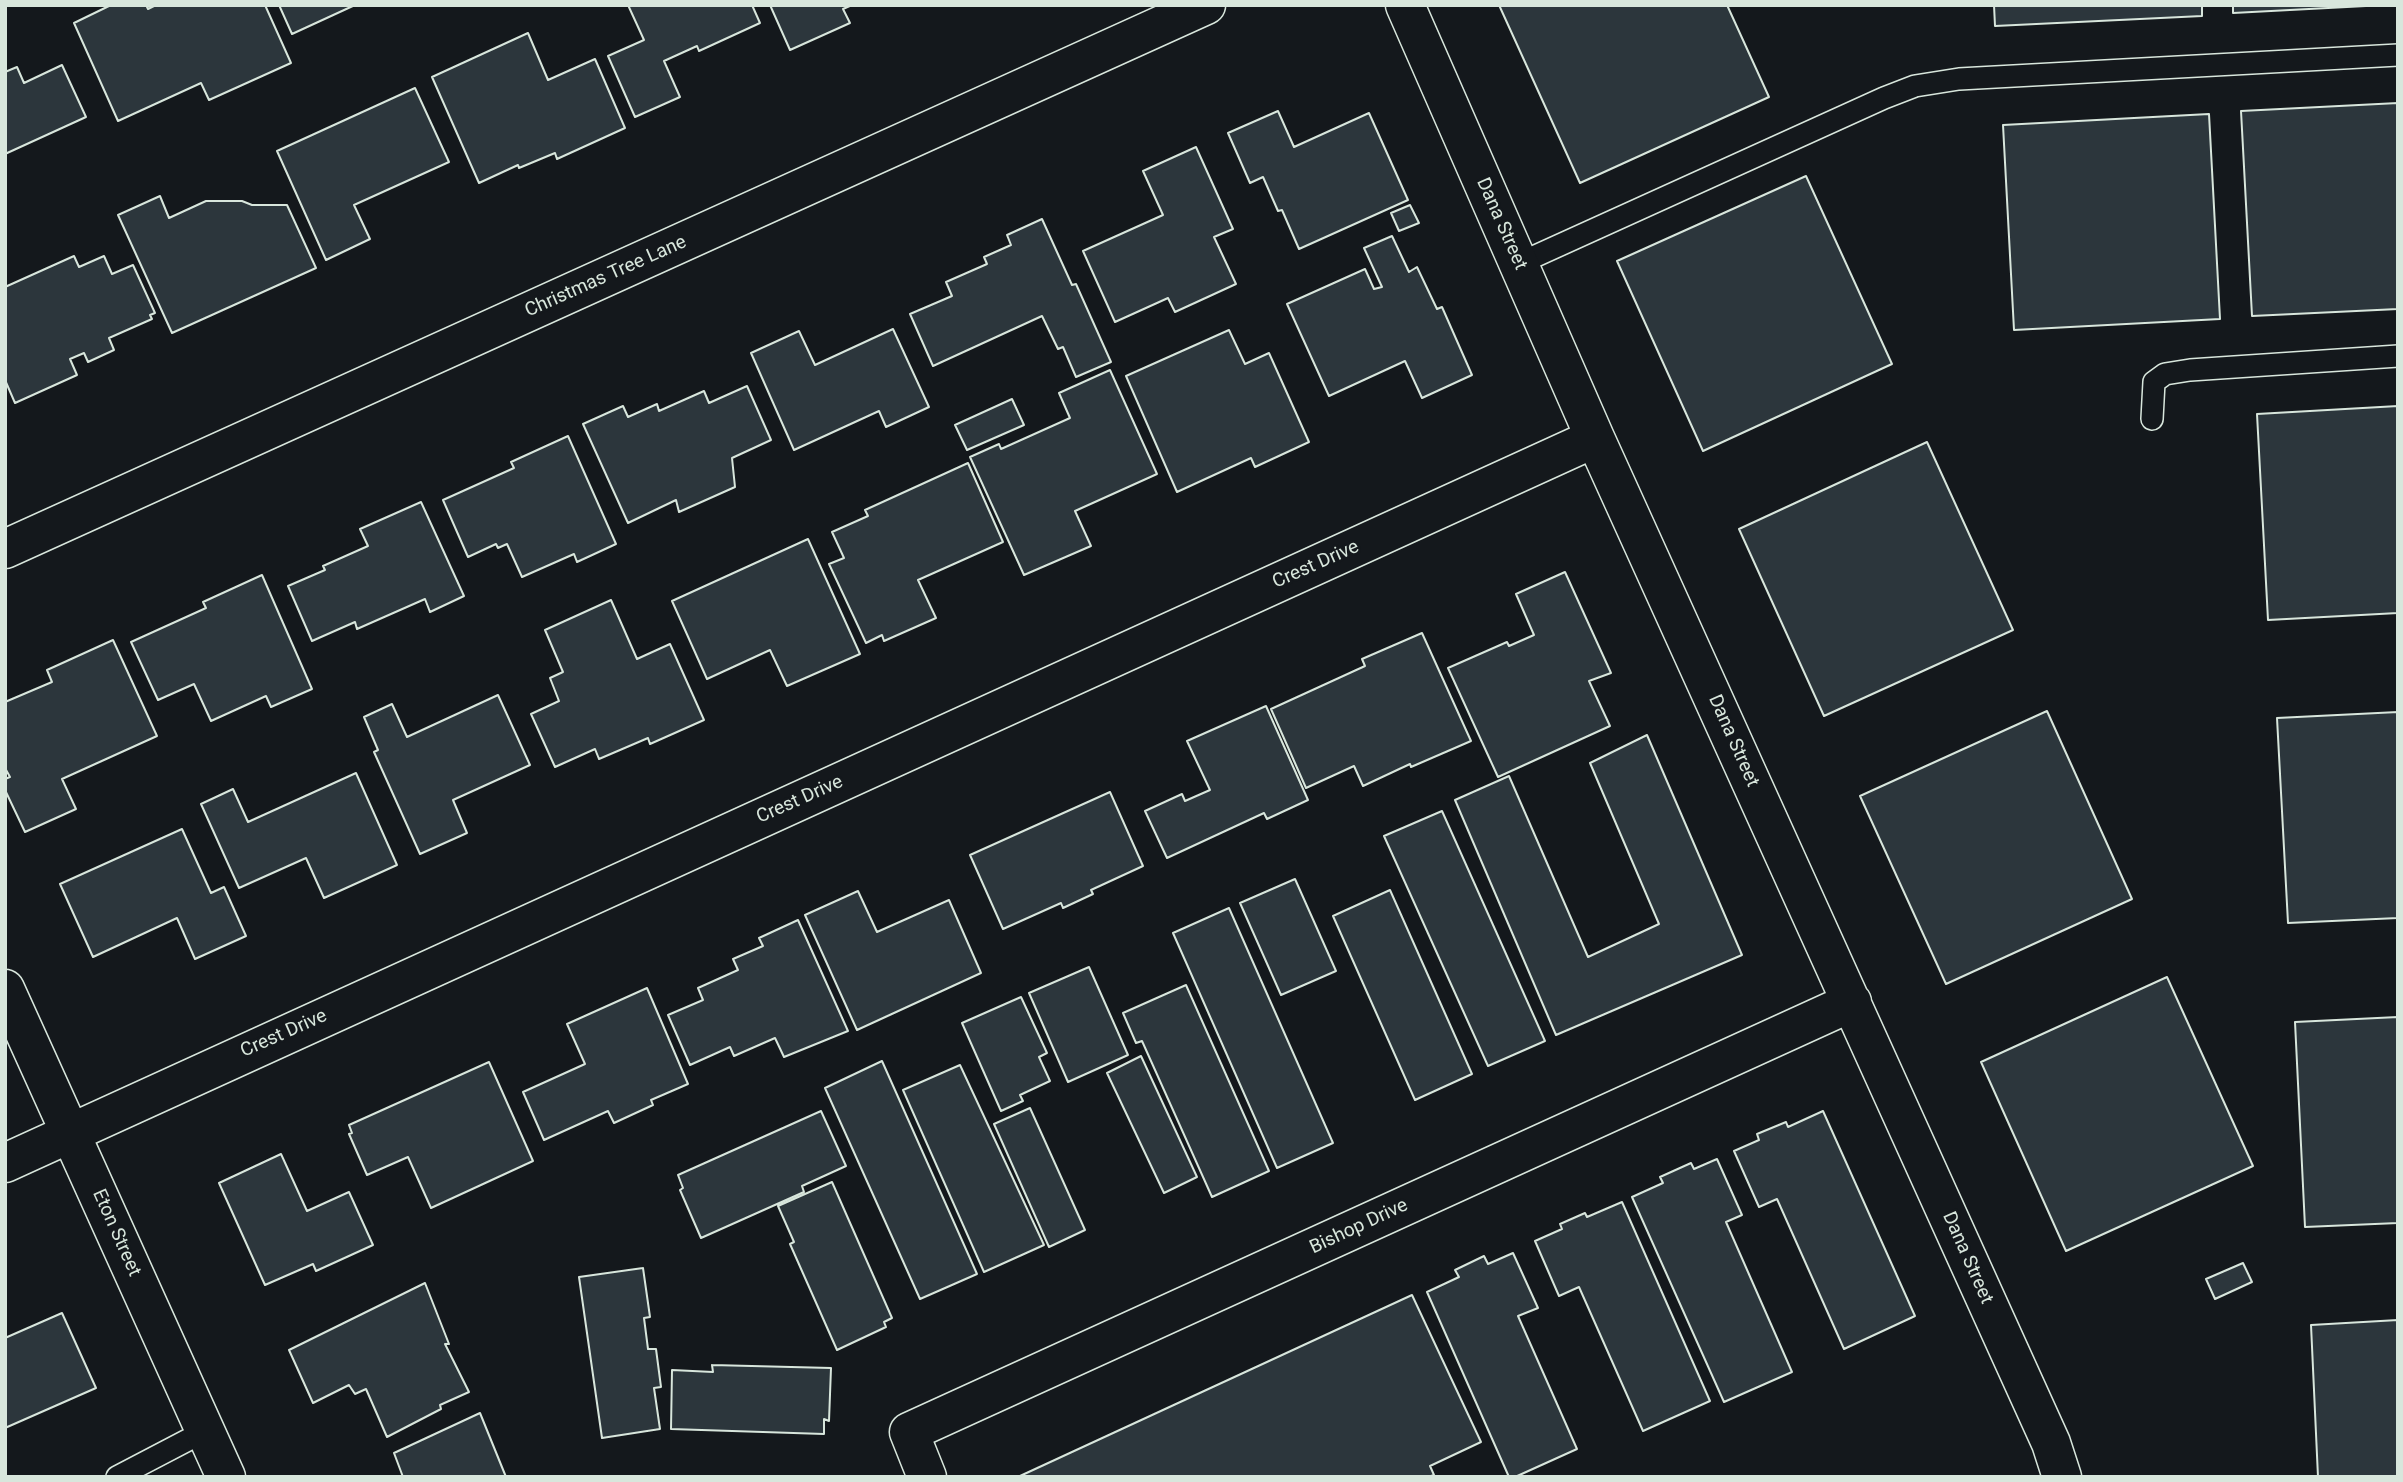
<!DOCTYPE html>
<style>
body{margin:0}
#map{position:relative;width:2403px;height:1482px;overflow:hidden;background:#14181c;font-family:Roboto,sans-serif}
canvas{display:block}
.frame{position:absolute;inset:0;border:7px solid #d8e6dc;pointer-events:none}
</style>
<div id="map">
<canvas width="2403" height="1482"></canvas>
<div class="frame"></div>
</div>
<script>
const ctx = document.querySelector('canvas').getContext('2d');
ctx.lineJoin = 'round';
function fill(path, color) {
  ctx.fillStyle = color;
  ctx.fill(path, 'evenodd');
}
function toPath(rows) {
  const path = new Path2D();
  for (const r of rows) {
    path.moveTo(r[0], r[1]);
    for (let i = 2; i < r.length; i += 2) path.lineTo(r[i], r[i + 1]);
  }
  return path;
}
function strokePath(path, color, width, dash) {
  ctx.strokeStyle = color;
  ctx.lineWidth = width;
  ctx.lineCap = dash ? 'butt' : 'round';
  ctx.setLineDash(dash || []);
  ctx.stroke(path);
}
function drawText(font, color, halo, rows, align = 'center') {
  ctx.font = font + ' Roboto,sans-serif';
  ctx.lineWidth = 5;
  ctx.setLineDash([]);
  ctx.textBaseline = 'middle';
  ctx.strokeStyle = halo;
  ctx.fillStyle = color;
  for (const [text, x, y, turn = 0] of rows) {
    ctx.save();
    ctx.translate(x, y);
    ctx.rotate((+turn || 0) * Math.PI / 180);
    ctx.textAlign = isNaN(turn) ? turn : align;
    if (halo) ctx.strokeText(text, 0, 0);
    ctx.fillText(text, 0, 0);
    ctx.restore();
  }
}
const building = toPath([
 [111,5,146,5,148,9,156,5,265,5,291,63,209,100,201,83,118,121,74,23,111,5],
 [279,5,355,5,292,34,279,5],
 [628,5,752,5,760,23,699,51,697,46,664,61,680,97,635,117,608,56,644,40,628,5],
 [770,5,852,5,843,9,850,23,790,50,770,5],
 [1499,5,1727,5,1769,97,1580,183,1499,5],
 [1994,5,2202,5,2202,16,1995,26,1994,5],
 [2233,5,2385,5,2233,13,2233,5],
 [528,33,548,80,595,59,625,128,557,159,555,153,519,168,518,165,479,183,432,77,528,33],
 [62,65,86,117,5,154,5,72,17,67,24,83,62,65],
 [415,88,449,162,354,205,370,239,326,260,277,151,415,88],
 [2398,103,2398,309,2252,316,2241,111,2398,103],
 [1278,111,1294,147,1369,113,1408,200,1299,249,1282,210,1278,211,1263,177,1250,183,1228,133,1278,111],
 [2209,114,2220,319,2014,330,2003,125,2209,114],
 [1196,147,1233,229,1214,237,1236,284,1175,312,1168,298,1115,322,1083,251,1163,215,1143,171,1196,147],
 [1806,176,1892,364,1703,451,1617,261,1806,176],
 [160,196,169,218,206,201,242,201,252,205,287,205,316,268,172,333,118,215,160,196],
 [1410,205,1419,223,1399,231,1391,213,1410,205],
 [1042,219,1072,285,1076,284,1111,362,1076,377,1063,347,1058,349,1042,316,933,366,910,314,952,296,946,282,987,264,984,257,1011,245,1007,235,1042,219],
 [1392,236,1409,272,1417,267,1437,309,1442,307,1472,375,1422,398,1405,361,1329,396,1287,304,1365,269,1374,289,1382,287,1364,248,1392,236],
 [74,256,79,267,104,256,112,274,133,265,155,313,150,315,152,319,109,338,114,350,88,362,84,353,70,359,77,375,15,403,5,380,5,287,74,256],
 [893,329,929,407,886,427,879,411,794,450,751,353,799,331,815,365,893,329],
 [1229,330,1245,364,1269,353,1309,442,1255,467,1251,458,1177,492,1126,376,1229,330],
 [1110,370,1157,474,1075,511,1091,546,1024,575,970,457,999,444,1001,449,1070,418,1059,393,1110,370],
 [747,386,771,440,732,458,735,487,679,512,676,500,628,523,583,424,623,406,628,417,657,404,659,411,704,391,709,403,747,386],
 [1012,399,1024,425,967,450,955,425,1012,399],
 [2398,406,2398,613,2268,620,2257,414,2398,406],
 [568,436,616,544,577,562,574,554,522,577,507,544,498,548,496,544,468,557,443,500,514,468,511,462,568,436],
 [1927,442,2013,630,1824,716,1739,529,1927,442],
 [968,463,1003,542,918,580,936,618,884,641,882,635,866,643,829,564,844,558,832,532,868,516,865,510,968,463],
 [421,502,464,596,430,612,425,599,357,629,355,622,312,641,288,586,325,570,323,566,368,546,360,529,421,502],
 [808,539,860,654,787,686,770,650,707,679,672,601,808,539],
 [1565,572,1611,673,1589,681,1610,726,1498,777,1448,668,1507,642,1509,646,1534,635,1516,594,1565,572],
 [262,575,312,689,271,707,266,696,211,721,194,684,158,700,131,642,206,608,203,602,262,575],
 [611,600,637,659,670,644,704,720,650,744,648,738,599,759,595,749,555,767,531,714,559,701,550,678,563,672,545,630,611,600],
 [1422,633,1471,741,1411,767,1410,764,1363,786,1354,766,1306,788,1271,709,1365,666,1362,659,1422,633],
 [113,640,157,736,62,779,76,809,25,832,5,790,5,779,10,777,5,768,5,702,52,682,47,670,113,640],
 [498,695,530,765,453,800,467,833,420,854,374,752,378,750,364,717,392,704,407,737,498,695],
 [1266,706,1308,800,1267,819,1264,813,1167,858,1145,811,1182,794,1185,801,1210,790,1187,741,1266,706],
 [2047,711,2132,899,1946,984,1860,796,2047,711],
 [2398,712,2398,918,2288,923,2277,718,2398,712],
 [1647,735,1742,955,1556,1035,1455,800,1509,776,1588,957,1659,924,1590,763,1647,735],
 [356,773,397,865,324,898,306,858,239,888,201,804,233,789,248,822,356,773],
 [1110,792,1143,866,1091,890,1093,894,1063,908,1061,903,1003,929,970,855,1110,792],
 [1442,811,1545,1041,1488,1066,1384,836,1442,811],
 [182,829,211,893,224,887,246,936,195,959,177,918,93,957,60,884,182,829],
 [1295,879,1336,971,1281,995,1240,903,1295,879],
 [1390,890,1472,1074,1415,1100,1333,916,1390,890],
 [858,891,877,932,949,900,981,973,857,1030,805,915,858,891],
 [1229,908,1333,1143,1277,1168,1173,933,1229,908],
 [798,920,848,1031,784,1057,775,1038,734,1056,730,1047,690,1065,668,1015,703,1000,698,988,738,970,733,959,763,946,759,938,798,920],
 [1089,967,1128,1055,1068,1082,1029,993,1089,967],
 [2167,977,2253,1166,2066,1251,1981,1062,2167,977],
 [1186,985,1269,1171,1212,1197,1142,1041,1136,1043,1123,1013,1186,985],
 [647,988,688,1084,651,1100,653,1105,614,1123,608,1111,544,1140,523,1092,585,1064,567,1024,647,988],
 [1021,997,1047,1053,1039,1057,1050,1081,1020,1095,1023,1101,1001,1111,962,1023,1021,997],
 [2398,1017,2398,1223,2305,1227,2295,1022,2398,1017],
 [1141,1056,1197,1177,1164,1193,1107,1073,1141,1056],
 [882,1061,977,1274,920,1299,825,1088,882,1061],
 [489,1062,533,1161,431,1208,408,1157,367,1175,349,1134,352,1133,349,1125,489,1062],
 [960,1065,1044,1245,984,1272,903,1090,960,1065],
 [1030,1108,1085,1230,1049,1247,994,1124,1030,1108],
 [821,1111,846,1166,802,1186,804,1192,701,1238,680,1190,683,1188,678,1175,821,1111],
 [1823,1111,1915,1316,1844,1349,1777,1199,1759,1207,1734,1151,1759,1140,1757,1134,1786,1122,1788,1127,1823,1111],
 [281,1154,307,1211,349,1192,373,1245,316,1271,313,1264,265,1285,219,1183,281,1154],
 [1717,1159,1742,1215,1726,1222,1792,1372,1724,1402,1632,1197,1663,1183,1660,1177,1691,1163,1694,1169,1717,1159],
 [832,1182,892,1318,884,1322,886,1327,837,1350,790,1244,794,1242,778,1206,832,1182],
 [1622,1202,1710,1401,1643,1431,1579,1287,1559,1296,1535,1241,1562,1229,1560,1224,1585,1213,1587,1217,1622,1202],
 [1513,1253,1538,1308,1518,1316,1577,1449,1515,1477,1509,1477,1427,1292,1459,1277,1455,1270,1484,1256,1488,1264,1513,1253],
 [2243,1263,2252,1282,2215,1299,2206,1279,2243,1263],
 [643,1268,650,1317,644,1318,648,1349,656,1349,661,1387,654,1388,660,1429,602,1438,579,1277,643,1268],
 [425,1283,449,1344,445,1344,469,1392,440,1405,441,1409,387,1437,366,1389,355,1394,349,1385,313,1403,289,1350,425,1283],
 [1412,1295,1481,1442,1430,1466,1434,1475,1428,1477,1020,1476,1412,1295],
 [62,1313,96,1388,5,1428,5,1338,62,1313],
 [2398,1320,2398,1477,2318,1477,2311,1325,2398,1320],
 [712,1365,831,1368,829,1421,824,1419,824,1434,671,1429,672,1370,713,1372,712,1365],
 [480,1413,506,1477,403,1477,394,1453,480,1413]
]);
const lane = toPath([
 [1518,264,1884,98,1915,86,1959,79,2398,55],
 [2152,419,2154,382,2165,374,2190,370,2398,356],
 [117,1477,205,1431]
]);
const street = toPath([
 [1405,5,1595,438,2051,1443,2062,1477],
 [5,989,226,1477],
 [5,1163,1595,438],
 [927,1477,909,1432,1852,1002]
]);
const secondary = toPath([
 [5,549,1206,5]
]);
const streetNames = [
 ["Dana Street",1501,224,66],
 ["Christmas Tree Lane",606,277,-24],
 ["Crest Drive",1316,565,-24],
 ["Dana Street",1733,741,66],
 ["Crest Drive",800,800,-24],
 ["Crest Drive",284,1034,-24],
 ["Bishop Drive",1359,1227,-25],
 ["Eton Street",116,1233,66],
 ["Dana Street",1967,1258,66]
];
fill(building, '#2c363c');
strokePath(building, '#d8e6dc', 2);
strokePath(lane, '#d8e6dc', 24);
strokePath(street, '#d8e6dc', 41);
strokePath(secondary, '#d8e6dc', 41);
strokePath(lane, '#14181c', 21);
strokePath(street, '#14181c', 38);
strokePath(secondary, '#14181c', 38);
drawText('19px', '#d8e6dc', '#14181c', streetNames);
</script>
